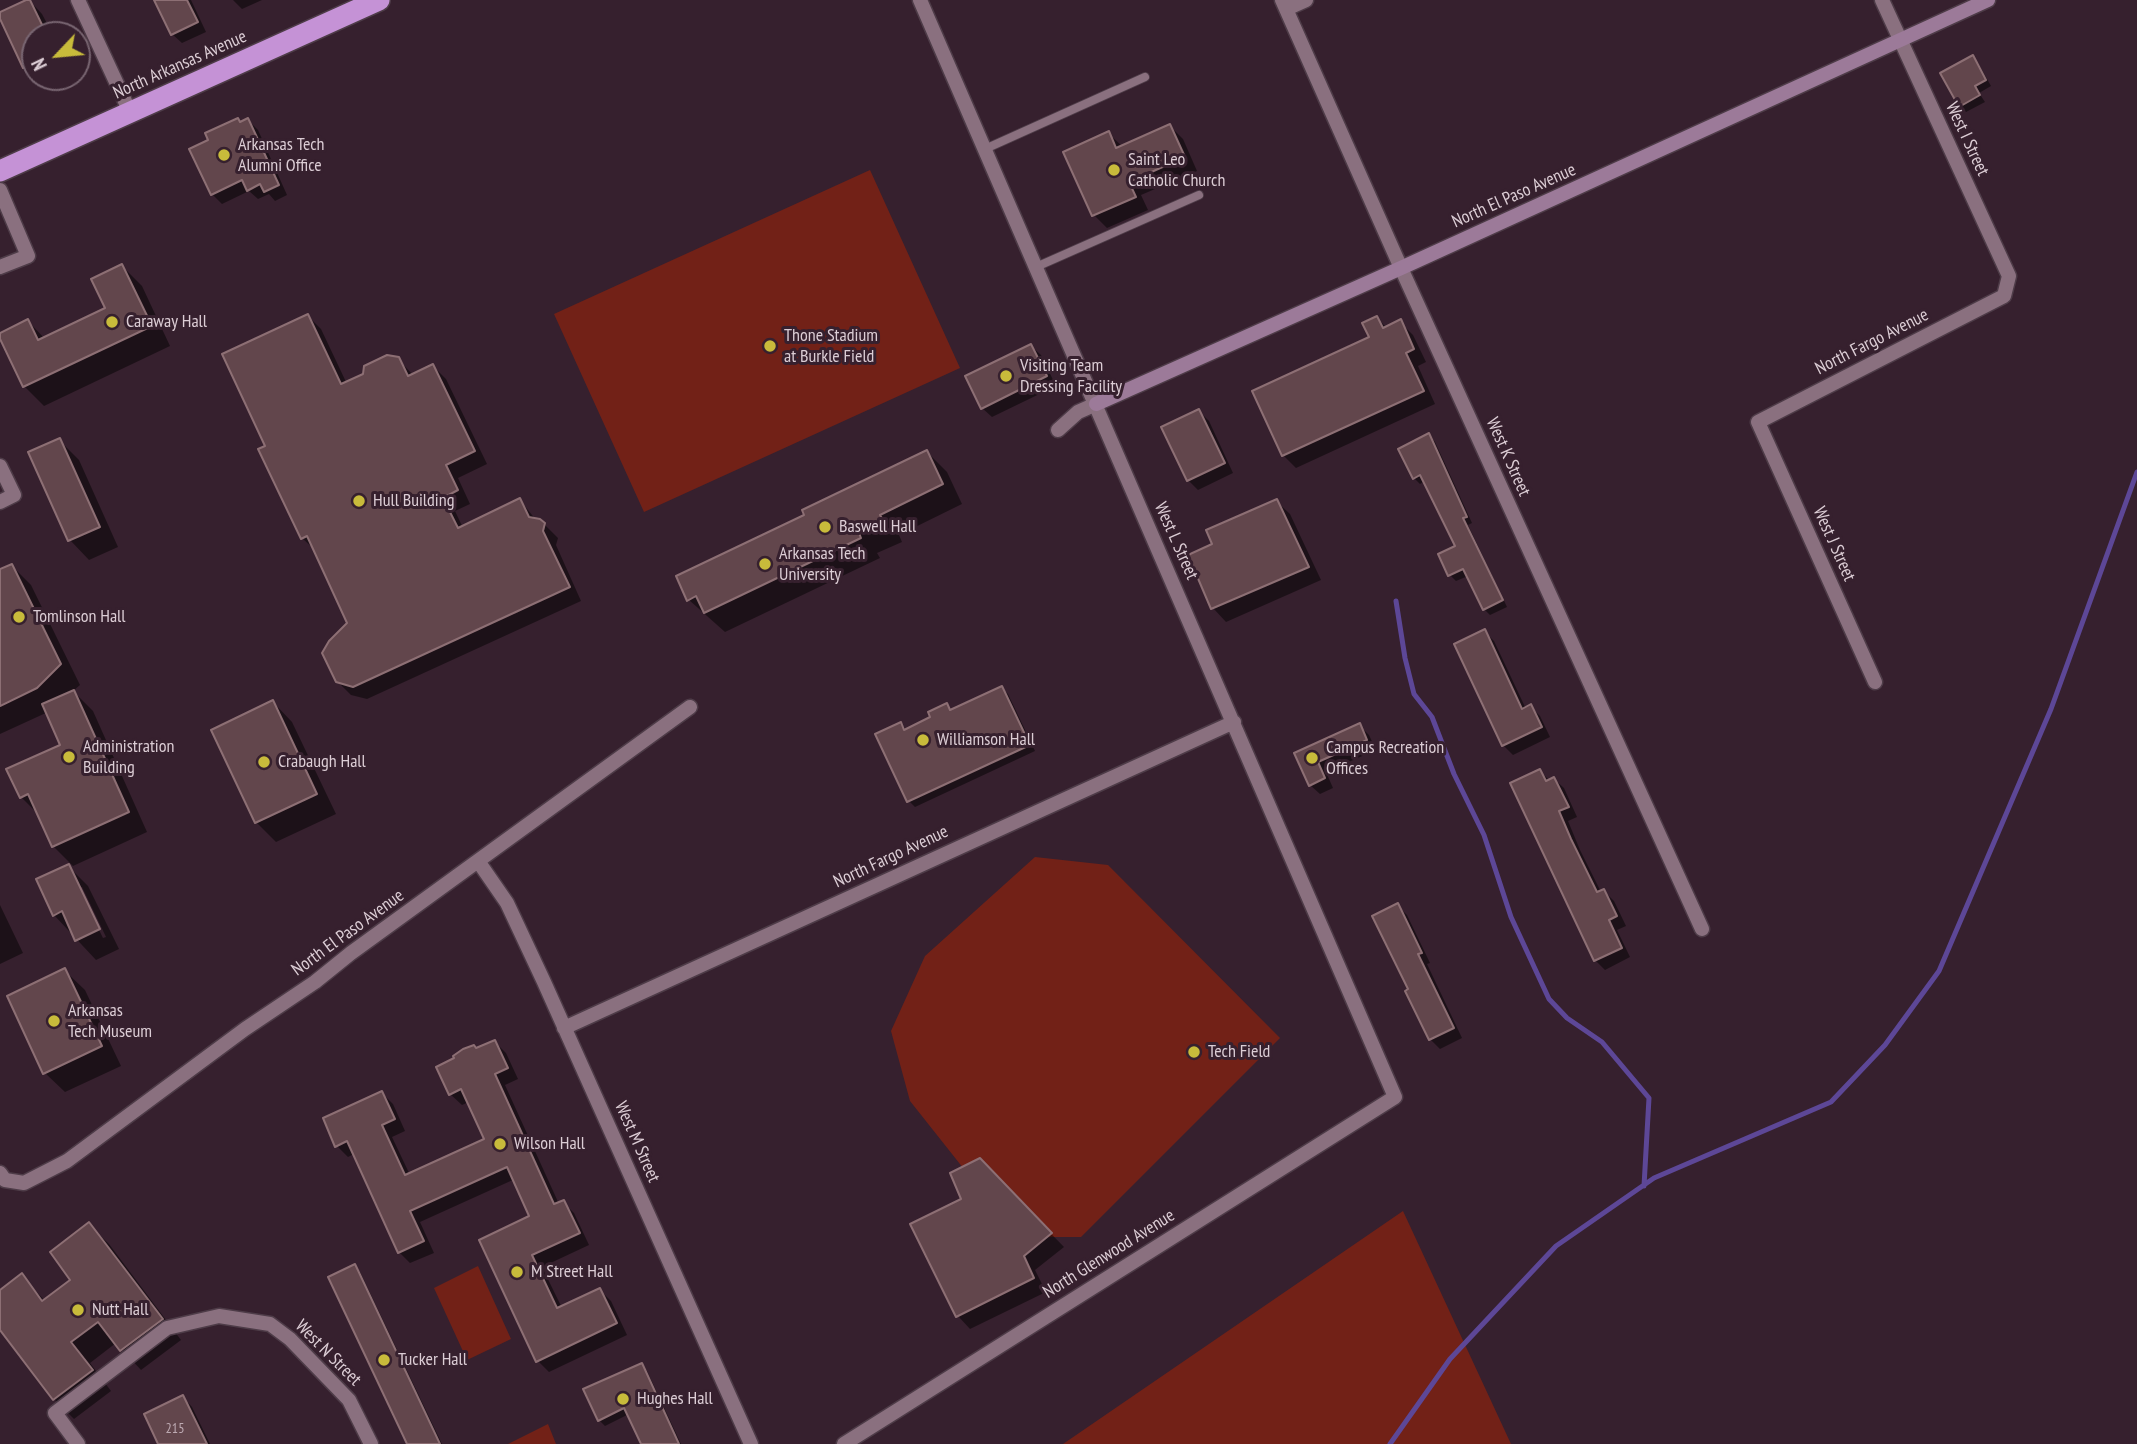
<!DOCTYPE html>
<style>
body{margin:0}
#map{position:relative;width:2137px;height:1444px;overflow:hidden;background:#36202e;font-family:"PT Sans Narrow",sans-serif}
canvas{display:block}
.north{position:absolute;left:21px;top:21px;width:70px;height:70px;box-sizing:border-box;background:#36202e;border:2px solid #786571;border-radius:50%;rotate:244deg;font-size:19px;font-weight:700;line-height:28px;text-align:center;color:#dccdd5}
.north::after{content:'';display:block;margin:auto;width:24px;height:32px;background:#c8bb3b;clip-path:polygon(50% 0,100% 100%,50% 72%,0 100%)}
</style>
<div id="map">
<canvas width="2137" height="1444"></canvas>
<div class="north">N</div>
</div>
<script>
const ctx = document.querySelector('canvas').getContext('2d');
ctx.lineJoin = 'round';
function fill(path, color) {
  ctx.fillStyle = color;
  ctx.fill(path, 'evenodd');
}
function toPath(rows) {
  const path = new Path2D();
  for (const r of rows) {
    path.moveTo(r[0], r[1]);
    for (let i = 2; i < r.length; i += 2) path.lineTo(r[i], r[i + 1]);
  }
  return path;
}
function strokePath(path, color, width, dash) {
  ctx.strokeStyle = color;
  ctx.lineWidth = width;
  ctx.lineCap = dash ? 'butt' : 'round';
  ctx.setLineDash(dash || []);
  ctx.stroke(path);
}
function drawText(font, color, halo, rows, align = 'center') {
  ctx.font = font + ' "PT Sans Narrow",sans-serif';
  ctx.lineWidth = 6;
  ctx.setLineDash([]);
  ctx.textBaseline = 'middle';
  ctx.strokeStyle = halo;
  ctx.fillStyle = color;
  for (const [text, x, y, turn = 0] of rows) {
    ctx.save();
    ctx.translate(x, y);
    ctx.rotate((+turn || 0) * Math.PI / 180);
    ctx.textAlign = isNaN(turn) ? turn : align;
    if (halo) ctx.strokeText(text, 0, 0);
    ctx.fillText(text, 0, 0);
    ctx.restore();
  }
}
const green = toPath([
 [870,170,960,368,644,512,554,314],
 [1035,857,1108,865,1280,1038,1081,1237,1046,1237,975,1183,910,1101,891,1031,925,956],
 [1403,1211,1511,1444,1063,1444],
 [478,1266,511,1339,467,1360,434,1288],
 [548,1424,556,1444,508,1444]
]);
const shadow = toPath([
 [29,0,42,14,53,35,35,35,35,77,45,77,38,80,25,67,0,15],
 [156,0,191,0,206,32,182,43,172,34],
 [233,0,262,0,242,9],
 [1972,57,1978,63,1991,86,1979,93,1985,102,1966,112,1960,106],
 [248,120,258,130,287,195,275,201,269,194,258,199,249,191,222,204,212,194,210,141],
 [1170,126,1183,139,1197,171,1141,195,1148,210,1107,228,1094,215,1108,133,1123,147],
 [122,266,142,286,170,346,44,406,24,386,0,335,28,321,45,339,108,309],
 [308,316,321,329,347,384,398,359,413,375,433,366,446,379,487,464,458,478,470,504,455,511,463,528,520,500,536,520,544,524,558,538,556,545,581,601,367,699,351,695,337,681,349,623,316,551,302,538,267,447],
 [1377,318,1387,328,1400,322,1413,335,1426,362,1418,366,1435,404,1296,468,1283,455,1371,338],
 [1031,346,1041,355,1056,386,992,417,982,408],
 [1199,411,1209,421,1233,473,1198,490,1188,480],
 [1429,435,1435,442,1472,523,1468,525,1507,607,1490,615,1484,609,1468,576,1456,581,1450,575,1440,555,1457,547,1425,481,1420,484,1414,478],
 [59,440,79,460,118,547,89,560,70,540],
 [927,452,947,472,962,504,899,535,902,542,877,553,880,558,725,632,689,600,807,516],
 [1276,501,1290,514,1321,580,1226,622,1213,608,1191,556,1215,545],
 [12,566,31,585,80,685,73,691,93,711,147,832,73,866,53,846,40,816,21,797,63,745,48,712,0,734,0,571],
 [1485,632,1494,641,1526,709,1530,706,1540,716,1550,737,1513,755,1503,745],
 [1002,688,1008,694,1035,751,915,807,909,801,900,724,907,730,933,718,946,705,953,711],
 [273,702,292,722,336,814,276,842,256,822,213,731],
 [1359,725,1369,735,1376,750,1326,772,1333,788,1320,794,1310,785,1296,754],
 [1540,771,1550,781,1554,779,1564,788,1577,817,1568,821,1580,850,1601,892,1604,891,1614,901,1626,926,1617,930,1630,957,1605,970,1595,960],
 [68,866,88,886,119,949,96,960,54,915],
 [78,887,82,887,106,937,103,938],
 [0,905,23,953,0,964],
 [1397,905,1407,915,1430,963,1427,964,1462,1038,1440,1049,1430,1039,1411,990],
 [65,971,85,990,121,1066,65,1092,45,1073],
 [495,1042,506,1053,518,1079,505,1085,559,1204,563,1202,574,1213,589,1245,542,1267,562,1308,600,1290,611,1301,627,1335,549,1372,538,1361,481,1241,532,1217,515,1179,420,1222,434,1253,410,1263,399,1252,354,1154,348,1157,337,1146,382,1093,393,1104,405,1131,392,1137,410,1175,486,1140,469,1102,462,1105,450,1094,477,1050],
 [979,1160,1064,1247,1035,1270,1046,1292,970,1329,958,1316,963,1200],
 [89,1225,109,1244,181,1340,141,1370,116,1343,90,1363,111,1391,74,1419,54,1399,0,1327,0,1292,22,1276,45,1301,73,1280],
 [354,1266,360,1272,442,1444,409,1444],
 [641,1365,647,1371,681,1444,643,1444,629,1414,605,1426,599,1420],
 [183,1397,192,1407,210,1444,160,1444]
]);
const stream = toPath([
 [1396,601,1405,658,1414,694,1432,717,1454,774,1484,835,1511,917,1549,999,1567,1018,1602,1042,1649,1098,1644,1186],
 [1390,1444,1450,1359,1556,1246,1654,1178,1831,1102,1885,1045,1939,971,2051,709,2137,472]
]);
const building = toPath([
 [26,0,30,0,47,35,35,35,35,63,23,68,0,19,0,12,26,0],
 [154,0,187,0,198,22,171,35,154,0],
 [1973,55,1986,80,1975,86,1980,95,1959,107,1940,73,1973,55],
 [238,118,240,122,248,118,279,185,264,192,260,184,247,191,242,180,211,195,189,149,208,140,205,133,238,118],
 [1170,124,1185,157,1129,182,1136,197,1092,216,1063,152,1109,131,1116,148,1170,124],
 [122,264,152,326,23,387,0,339,0,333,28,319,38,340,105,308,91,279,122,264],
 [308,314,341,384,363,374,364,366,387,355,399,357,408,376,433,364,475,451,446,465,458,490,443,498,458,528,520,498,529,517,540,519,545,523,543,531,570,587,353,687,336,682,322,653,329,641,347,623,307,536,301,539,258,449,265,446,222,354,308,314],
 [1377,316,1383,328,1401,319,1414,349,1406,353,1424,391,1282,456,1252,391,1369,337,1362,323,1377,316],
 [1031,344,1047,376,981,409,965,376,1031,344],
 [1199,409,1225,463,1187,481,1161,427,1199,409],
 [1429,433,1467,517,1463,518,1503,600,1483,610,1463,569,1448,576,1438,554,1455,546,1420,475,1413,479,1398,449,1429,433],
 [60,438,100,527,68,541,28,452,60,438],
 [927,450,943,484,880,515,884,522,859,533,861,538,704,613,696,596,687,601,676,576,804,515,802,510,927,450],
 [1277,499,1309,567,1211,609,1188,555,1212,544,1206,530,1277,499],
 [12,564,61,664,37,688,0,706,0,569,12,564],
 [1485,629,1522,709,1531,704,1542,727,1502,746,1454,644,1485,629],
 [1002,686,1030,745,907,802,875,734,901,722,904,730,930,717,928,712,947,703,950,710,1002,686],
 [74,690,129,812,52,847,28,794,20,798,6,769,60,745,42,704,74,690],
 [273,700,317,794,255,823,211,730,273,700],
 [1360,723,1367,740,1318,762,1325,778,1309,786,1294,753,1360,723],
 [1540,769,1546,781,1554,777,1569,807,1559,811,1571,839,1597,892,1604,889,1617,916,1609,920,1622,948,1594,961,1510,783,1540,769],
 [69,864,100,929,75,941,62,911,53,916,36,879,69,864],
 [1398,903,1422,953,1418,954,1454,1028,1429,1040,1405,991,1408,989,1372,916,1398,903],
 [65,968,102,1046,43,1074,7,996,65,968],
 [495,1040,508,1068,495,1074,554,1204,564,1200,580,1233,532,1255,557,1308,600,1288,617,1323,536,1362,479,1240,529,1216,507,1167,410,1211,424,1241,398,1253,347,1141,335,1147,323,1118,382,1091,395,1119,382,1125,405,1175,484,1139,461,1089,449,1095,436,1067,454,1058,453,1056,463,1049,474,1045,476,1048,495,1040],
 [980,1158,1052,1233,1024,1256,1034,1278,956,1317,910,1224,961,1199,950,1173,980,1158],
 [89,1222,163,1319,120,1351,98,1322,71,1342,93,1370,53,1400,0,1330,0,1290,22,1273,42,1301,70,1280,50,1252,89,1222],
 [355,1264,440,1444,407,1444,328,1277,355,1264],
 [642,1363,679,1444,641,1444,624,1408,598,1421,583,1389,642,1363],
 [183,1395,207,1444,158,1444,144,1414,183,1395]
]);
const lane = toPath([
 [985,149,1145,77],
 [1036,267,1199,195]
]);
const street = toPath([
 [78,0,130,112],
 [1282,0,1401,268,1702,929],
 [1286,9,1306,0],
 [0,190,28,256,0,267],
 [1058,430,1078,412,1096,404],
 [0,466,14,495,0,502],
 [1875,682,1758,422,2004,296,2009,276,1882,0],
 [478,861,507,903,544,982,751,1444],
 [564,1028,1234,722],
 [0,1173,5,1180,24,1183,67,1161,245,1029,315,982,351,953,690,707],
 [78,1444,55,1413,167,1328,219,1316,270,1324,290,1339,349,1400,371,1444],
 [844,1444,1395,1097,920,0]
]);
const secondary = toPath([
 [1096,404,1401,268,1988,0]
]);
const highway = toPath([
 [0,171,379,0]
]);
const markers = [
 [224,155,7,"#c8bb3b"],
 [1114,170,7,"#c8bb3b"],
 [112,322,7,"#c8bb3b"],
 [770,346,7,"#c8bb3b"],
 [1006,376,7,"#c8bb3b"],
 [359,501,7,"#c8bb3b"],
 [825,527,7,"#c8bb3b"],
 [765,564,7,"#c8bb3b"],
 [19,617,7,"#c8bb3b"],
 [923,740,7,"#c8bb3b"],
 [69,757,7,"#c8bb3b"],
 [1312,758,7,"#c8bb3b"],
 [264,762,7,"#c8bb3b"],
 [54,1021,7,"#c8bb3b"],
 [1194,1052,7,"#c8bb3b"],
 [500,1144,7,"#c8bb3b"],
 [517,1272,7,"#c8bb3b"],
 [78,1310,7,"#c8bb3b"],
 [384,1360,7,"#c8bb3b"],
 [623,1399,7,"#c8bb3b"]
];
const numberNames = [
 ["215",175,1429]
];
const streetNames = [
 ["North Arkansas Avenue",180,65,-24],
 ["West I Street",1967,139,65],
 ["North El Paso Avenue",1514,196,-24],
 ["North Fargo Avenue",1872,342,-27],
 ["West K Street",1508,457,66],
 ["West L Street",1176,541,66],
 ["West J Street",1834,544,66],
 ["North Fargo Avenue",891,857,-25],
 ["North El Paso Avenue",348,933,-36],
 ["West M Street",637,1142,66],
 ["North Glenwood Avenue",1109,1254,-32],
 ["West N Street",328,1353,45]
];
const poiNames = [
 ["Arkansas Tech",238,145],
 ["Alumni Office",238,166],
 ["Saint Leo",1128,160],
 ["Catholic Church",1128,181],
 ["Caraway Hall",126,322],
 ["Thone Stadium",784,336],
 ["at Burkle Field",784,357],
 ["Visiting Team",1020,366],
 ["Dressing Facility",1020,387],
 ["Hull Building",373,501],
 ["Baswell Hall",839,527],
 ["Arkansas Tech",779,554],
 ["University",779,575],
 ["Tomlinson Hall",33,617],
 ["Williamson Hall",937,740],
 ["Administration",83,747],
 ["Building",83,768],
 ["Campus Recreation",1326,748],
 ["Offices",1326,769],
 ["Crabaugh Hall",278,762],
 ["Arkansas",68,1011],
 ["Tech Museum",68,1032],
 ["Tech Field",1208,1052],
 ["Wilson Hall",514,1144],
 ["M Street Hall",531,1272],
 ["Nutt Hall",92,1310],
 ["Tucker Hall",398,1360],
 ["Hughes Hall",637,1399]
];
fill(green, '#722117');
fill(shadow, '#0007');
strokePath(stream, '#5d4797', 5);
fill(building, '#62464c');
strokePath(building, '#8d6f74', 2);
strokePath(lane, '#4e3c48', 10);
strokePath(street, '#4e3c48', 17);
strokePath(secondary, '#4e3c48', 17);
strokePath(highway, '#4e3c48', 24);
strokePath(lane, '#8a707f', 8);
strokePath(street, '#8a707f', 14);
strokePath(secondary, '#9c7a99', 14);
strokePath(highway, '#c592d6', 21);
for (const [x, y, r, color] of markers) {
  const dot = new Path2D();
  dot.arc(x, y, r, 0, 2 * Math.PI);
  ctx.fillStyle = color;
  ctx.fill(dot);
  strokePath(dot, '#36202e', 2.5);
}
drawText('14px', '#beabb3', null, numberNames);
drawText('18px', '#dccdd5', '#36202e', streetNames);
drawText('18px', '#dccdd5', '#36202e', poiNames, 'left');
</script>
